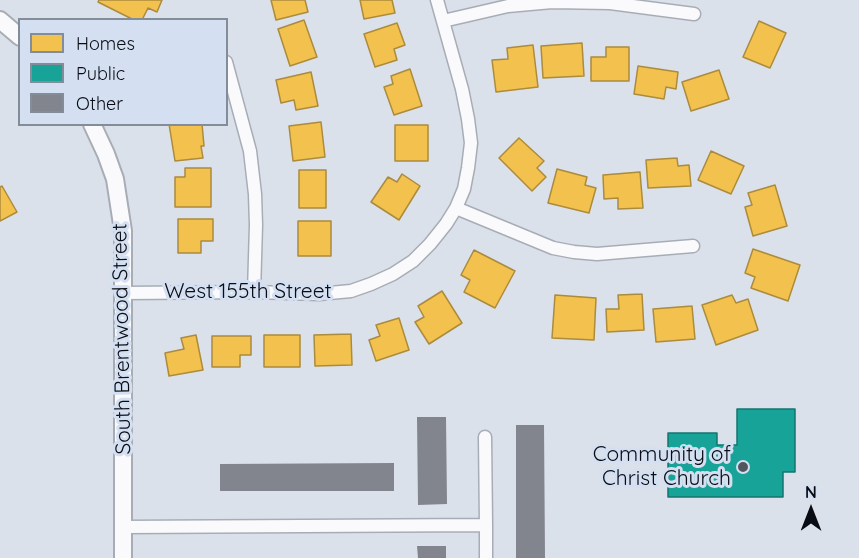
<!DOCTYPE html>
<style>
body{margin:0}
#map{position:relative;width:859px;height:558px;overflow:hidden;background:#dbe1eb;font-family:Quicksand,sans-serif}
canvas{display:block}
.legend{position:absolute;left:18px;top:18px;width:210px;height:108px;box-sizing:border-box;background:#d4e0f2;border:2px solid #838c99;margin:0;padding:8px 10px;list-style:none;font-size:18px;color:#090d13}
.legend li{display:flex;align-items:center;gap:12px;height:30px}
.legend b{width:30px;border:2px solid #838c99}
.north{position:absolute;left:781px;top:480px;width:60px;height:60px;-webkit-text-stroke:4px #d4e0f2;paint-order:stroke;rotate:0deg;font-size:16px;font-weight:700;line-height:24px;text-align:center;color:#090d13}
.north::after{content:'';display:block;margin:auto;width:21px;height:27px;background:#090d13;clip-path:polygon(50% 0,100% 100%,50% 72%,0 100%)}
</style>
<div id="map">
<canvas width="859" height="558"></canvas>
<ul class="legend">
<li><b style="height:16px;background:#f2c14e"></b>Homes</li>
<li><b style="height:16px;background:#17a398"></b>Public</li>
<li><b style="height:16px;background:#82848e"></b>Other</li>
</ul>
<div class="north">N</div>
</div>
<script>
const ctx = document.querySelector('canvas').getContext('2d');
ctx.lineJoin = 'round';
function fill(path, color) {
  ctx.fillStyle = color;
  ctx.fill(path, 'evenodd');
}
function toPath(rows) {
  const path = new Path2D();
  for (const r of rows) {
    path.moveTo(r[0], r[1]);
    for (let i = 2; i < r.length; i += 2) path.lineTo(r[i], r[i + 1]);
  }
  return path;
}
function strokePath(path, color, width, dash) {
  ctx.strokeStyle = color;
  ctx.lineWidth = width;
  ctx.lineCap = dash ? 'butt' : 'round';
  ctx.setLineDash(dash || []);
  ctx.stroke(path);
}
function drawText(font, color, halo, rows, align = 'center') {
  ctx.font = font + ' Quicksand,sans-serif';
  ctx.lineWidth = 6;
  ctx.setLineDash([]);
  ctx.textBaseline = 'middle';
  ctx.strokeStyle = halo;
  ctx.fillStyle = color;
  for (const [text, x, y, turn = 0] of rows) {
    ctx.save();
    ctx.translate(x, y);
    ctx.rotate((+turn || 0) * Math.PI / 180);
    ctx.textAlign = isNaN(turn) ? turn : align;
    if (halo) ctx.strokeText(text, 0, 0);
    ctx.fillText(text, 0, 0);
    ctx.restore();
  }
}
const homes = toPath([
 [99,0,162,0,157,12,148,8,142,20,134,20,98,2,99,0],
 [271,0,305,0,308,12,276,20,271,0],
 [360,0,392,0,395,13,364,19,360,0],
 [304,20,317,57,290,66,278,29,304,20],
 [759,21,786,33,770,68,743,57,759,21],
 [397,23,405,45,394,49,397,60,375,67,364,34,397,23],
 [582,43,584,76,543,78,541,46,582,43],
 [533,45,538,87,496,92,492,60,508,59,507,48,533,45],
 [606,47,629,47,629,81,591,81,591,57,606,57,606,47],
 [638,66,678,72,676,89,666,87,664,99,634,94,638,66],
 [410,69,422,106,394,115,384,87,393,84,391,76,410,69],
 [719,70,729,99,691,111,682,82,719,70],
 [311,72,318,106,296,110,294,100,281,103,276,80,311,72],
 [321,122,325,157,293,161,289,126,321,122],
 [169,124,202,124,204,146,201,146,203,158,175,161,169,124],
 [395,125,428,125,428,161,395,161,395,125],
 [519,138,544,161,537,168,546,177,532,191,499,158,519,138],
 [711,151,744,166,731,194,698,180,711,151],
 [677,158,678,166,689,165,691,186,648,188,646,160,677,158],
 [185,168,211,168,211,207,175,207,175,177,185,177,185,168],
 [557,169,587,177,585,185,596,188,589,213,548,203,557,169],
 [299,170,326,170,326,208,299,208,299,170],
 [640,172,643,208,618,209,618,198,604,199,603,175,640,172],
 [402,174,420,186,399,220,371,202,388,177,397,182,402,174],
 [775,185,787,226,753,236,745,207,752,205,748,193,775,185],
 [2,186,17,212,0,221,0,187,2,186],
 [178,219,213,219,213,241,201,241,201,253,178,253,178,219],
 [298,221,331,221,331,256,298,256,298,221],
 [753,249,800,265,788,301,751,288,755,277,745,273,753,249],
 [474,250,515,271,495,308,464,292,470,280,461,275,474,250],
 [442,291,462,323,429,344,415,322,424,317,418,306,442,291],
 [642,294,644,330,607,332,606,309,619,309,618,295,642,294],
 [555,295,596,298,594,340,552,338,555,295],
 [732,295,736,303,748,299,758,330,716,345,702,305,732,295],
 [692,306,695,339,656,342,653,309,692,306],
 [399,318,409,350,376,361,369,340,380,336,376,325,399,318],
 [351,334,352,365,315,366,314,335,351,334],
 [196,335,203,370,169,376,165,353,184,349,181,338,196,335],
 [264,335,300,335,300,367,264,367,264,335],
 [212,336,251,336,251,355,240,355,240,367,212,367,212,336]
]);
const public = toPath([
 [737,409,795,409,795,472,783,472,783,497,668,497,668,433,717,433,717,445,737,445,737,409]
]);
const building = toPath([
 [417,417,446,417,447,504,418,505],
 [516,425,544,425,545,558,516,558],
 [394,463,394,491,220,491,220,464],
 [417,546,446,546,446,558,418,558]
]);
const minor = toPath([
 [443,21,508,6,552,2,610,3,694,14],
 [226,62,250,151,255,194,256,225,254,292],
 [456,208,553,248,574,252,597,254,693,246],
 [123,293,254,292,319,294,351,291,371,284,393,274,413,261,430,244,446,224,456,208,464,189,468,168,471,143,468,119,462,89,437,0],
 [486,525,486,558],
 [123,527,486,525,485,437]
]);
const tertiary = toPath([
 [0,20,20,37],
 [92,124,106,154,115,179,123,231,123,558]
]);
const markers = [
 [743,467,6,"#52575f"]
];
const streetNames = [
 ["West 155th Street",248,292],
 ["South Brentwood Street",122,339,-91]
];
const poiNames = [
 ["Community of",731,455],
 ["Christ Church",731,479]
];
fill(homes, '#f2c14e');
strokePath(homes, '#ac8b3c', 1.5);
fill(public, '#17a398');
strokePath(public, '#137670', 1.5);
fill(building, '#82848e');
strokePath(minor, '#a8adb5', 15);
strokePath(tertiary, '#a8adb5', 20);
strokePath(minor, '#fafafc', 12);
strokePath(tertiary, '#fafafc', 16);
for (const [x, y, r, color] of markers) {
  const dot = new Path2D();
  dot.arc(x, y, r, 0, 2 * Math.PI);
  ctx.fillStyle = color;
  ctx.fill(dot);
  strokePath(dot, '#d4e0f2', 2);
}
drawText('21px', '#090d13', '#d4e0f2', streetNames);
drawText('21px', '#090d13', '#d4e0f2', poiNames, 'right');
</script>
